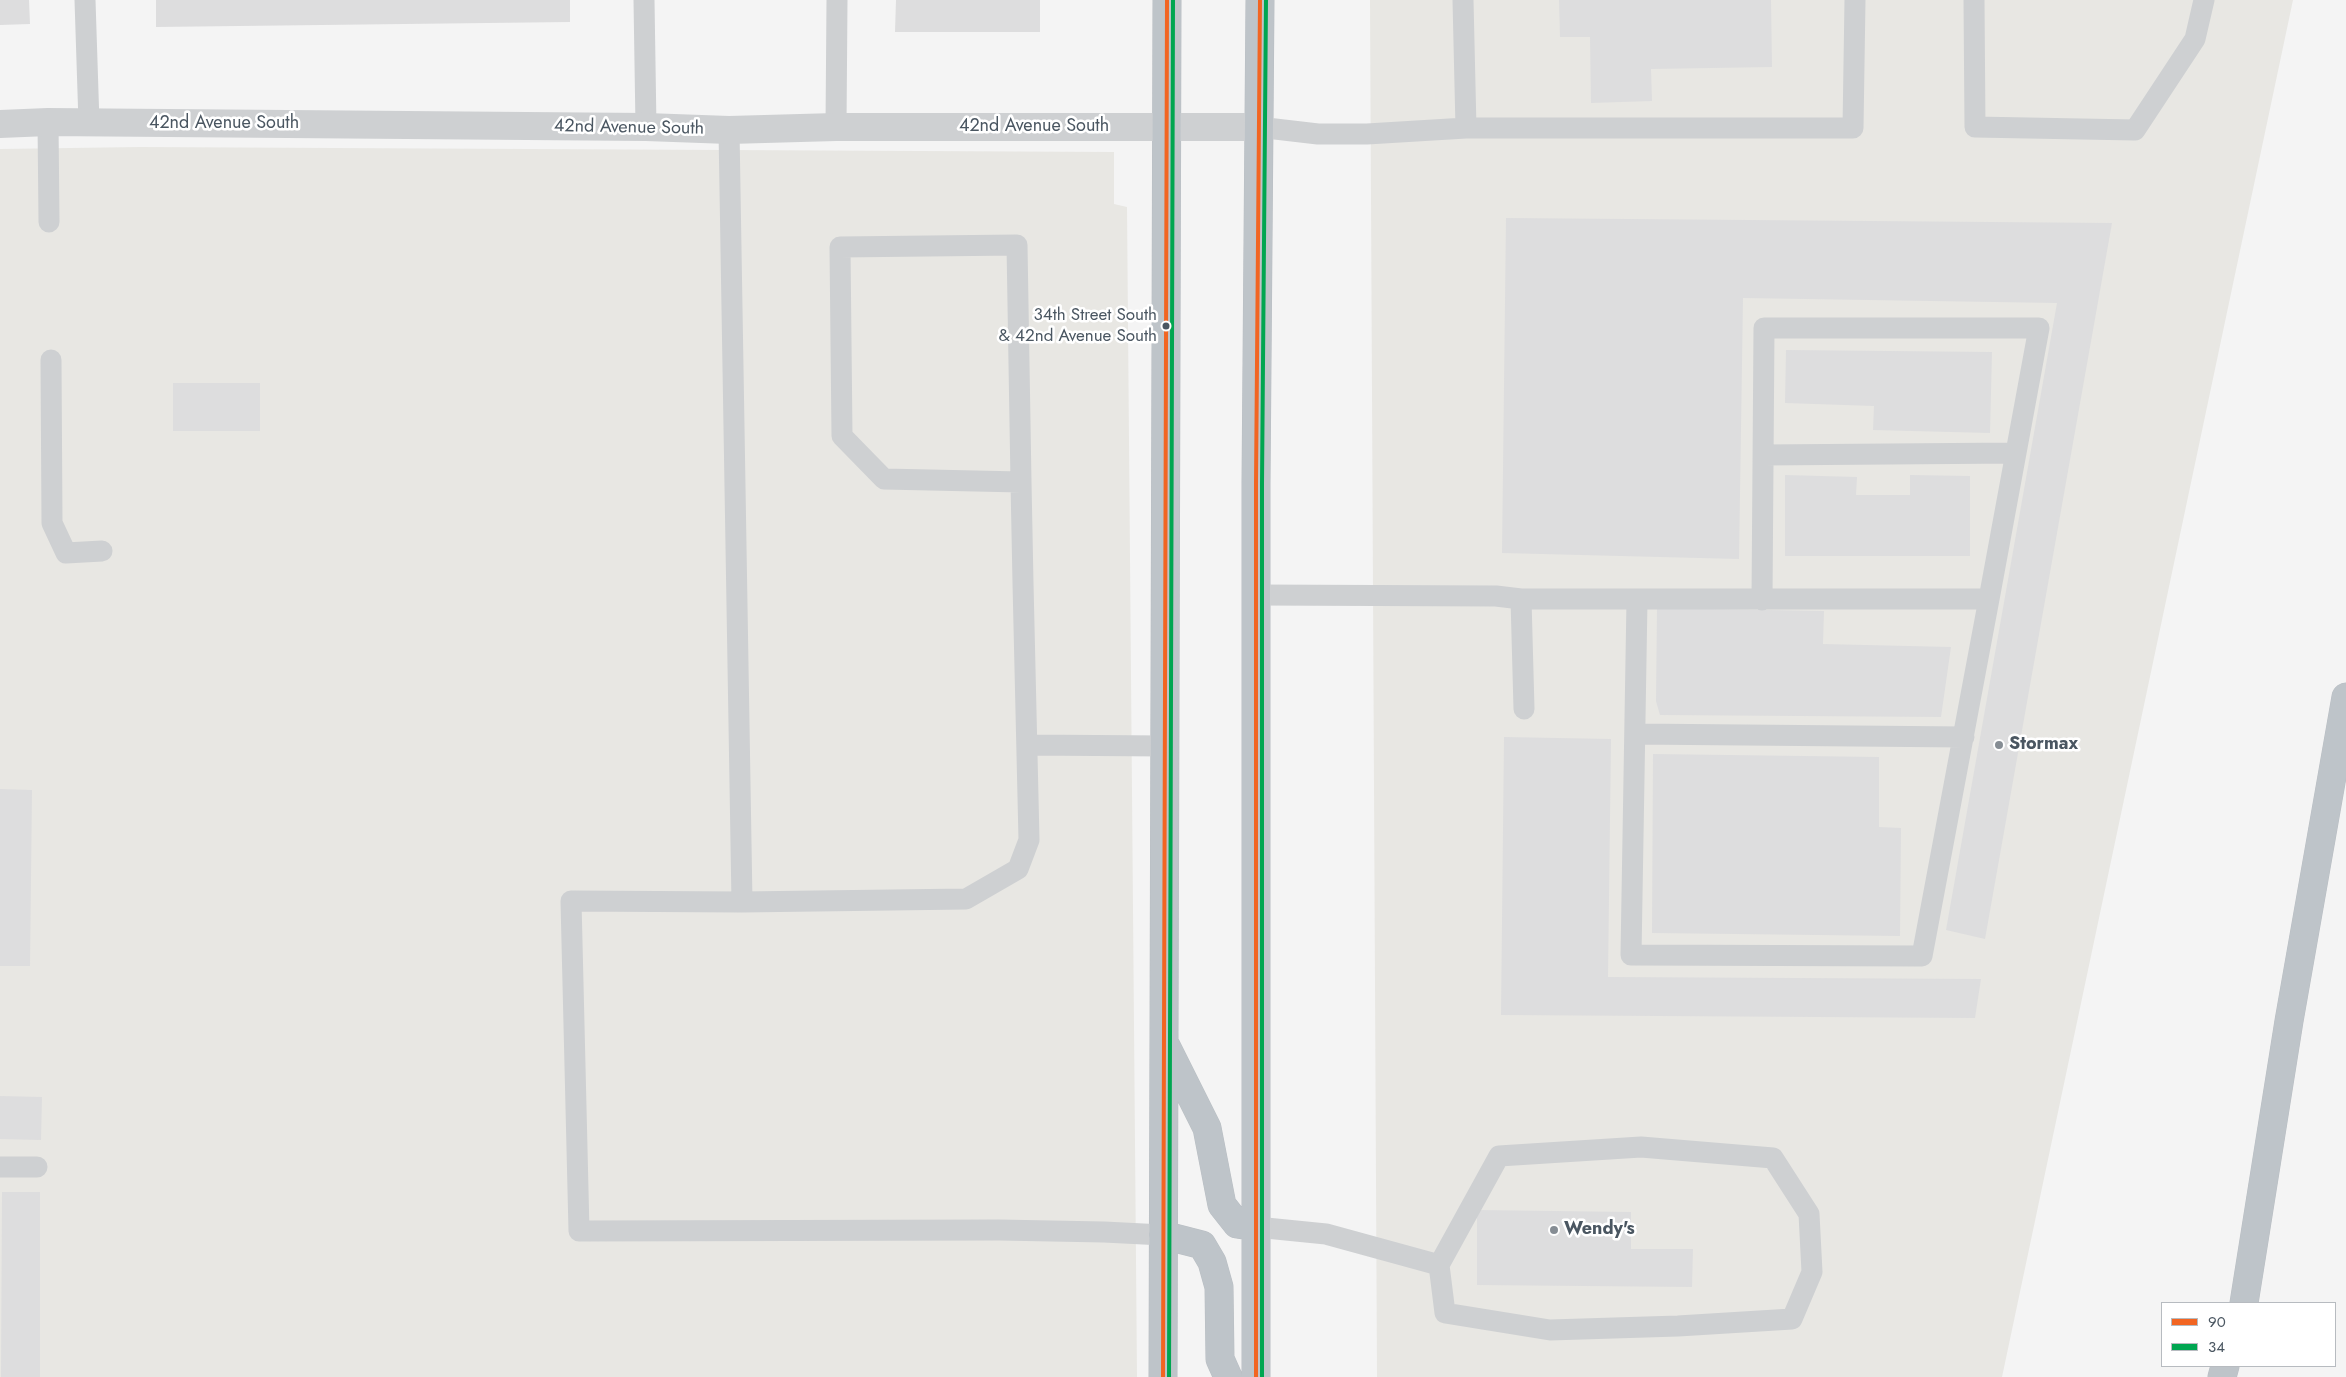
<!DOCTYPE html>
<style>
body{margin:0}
#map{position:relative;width:2346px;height:1377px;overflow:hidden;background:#f4f4f4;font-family:Jost,sans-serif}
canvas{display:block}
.legend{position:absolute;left:2161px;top:1302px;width:175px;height:65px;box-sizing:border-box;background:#fff;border:1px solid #b7bbc0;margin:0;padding:6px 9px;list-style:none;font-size:15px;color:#4a5661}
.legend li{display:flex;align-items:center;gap:10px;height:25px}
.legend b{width:25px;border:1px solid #b7bbc0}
</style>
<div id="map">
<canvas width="2346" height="1377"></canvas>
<ul class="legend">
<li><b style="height:6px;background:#f26522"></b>90</li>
<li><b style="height:6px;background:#00a651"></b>34</li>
</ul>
</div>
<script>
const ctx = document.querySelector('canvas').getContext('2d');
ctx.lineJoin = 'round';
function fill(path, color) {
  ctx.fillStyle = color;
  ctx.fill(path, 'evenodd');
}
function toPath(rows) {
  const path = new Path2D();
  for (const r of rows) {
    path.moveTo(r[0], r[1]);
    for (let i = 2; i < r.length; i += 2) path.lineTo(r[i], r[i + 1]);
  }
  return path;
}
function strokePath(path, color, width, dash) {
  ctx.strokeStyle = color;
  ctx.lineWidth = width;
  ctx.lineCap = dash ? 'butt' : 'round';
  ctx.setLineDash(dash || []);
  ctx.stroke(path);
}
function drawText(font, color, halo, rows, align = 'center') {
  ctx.font = font + ' Jost,sans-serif';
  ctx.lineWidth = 5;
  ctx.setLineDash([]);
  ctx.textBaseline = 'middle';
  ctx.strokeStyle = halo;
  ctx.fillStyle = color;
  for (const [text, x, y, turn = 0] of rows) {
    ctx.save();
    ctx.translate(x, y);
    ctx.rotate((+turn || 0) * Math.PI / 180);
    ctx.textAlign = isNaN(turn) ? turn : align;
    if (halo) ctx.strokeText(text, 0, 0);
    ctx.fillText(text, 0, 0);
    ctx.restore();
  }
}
const commercial = toPath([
 [1370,0,2293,0,2002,1377,1377,1377],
 [140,147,1114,152,1114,204,1127,207,1137,1377,0,1377,0,149]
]);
const building = toPath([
 [0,0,29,0,30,24,0,25],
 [156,0,570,0,570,22,156,27],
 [896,0,1040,0,1040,32,895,32],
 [1559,0,1771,0,1772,67,1651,69,1652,101,1591,103,1590,37,1560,37],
 [1506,218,2112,223,1985,939,1946,930,2057,303,1743,298,1739,559,1502,553],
 [1786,350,1992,352,1990,433,1873,430,1874,406,1785,403],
 [173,383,260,383,260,431,173,431],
 [1785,475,1857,477,1856,495,1910,495,1910,475,1970,476,1970,556,1785,556],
 [1657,608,1824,611,1823,644,1951,647,1941,717,1660,715,1656,701],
 [1504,737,1611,739,1608,977,1981,979,1975,1018,1501,1015],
 [1653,754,1879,757,1879,827,1901,828,1900,936,1652,933],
 [0,789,32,790,30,966,0,966],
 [0,1096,42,1097,41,1140,0,1139],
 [2,1192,40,1192,40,1377,1,1377],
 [1477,1210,1631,1212,1631,1249,1693,1249,1692,1287,1477,1285]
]);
const lane = toPath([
 [85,0,89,123],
 [644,0,646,127],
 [1974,0,1975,127,2135,130,2195,39,2204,0],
 [48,122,49,222],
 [836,127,837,0],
 [1258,127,1318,134,1367,134,1466,128,1463,0],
 [1466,128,1853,128,1855,0],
 [729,130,742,902,571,901,579,1231,999,1230,1104,1232,1163,1235],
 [51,360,52,523,66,553,102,551],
 [1763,455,2016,453],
 [1257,595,1496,596,1521,599,1524,709],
 [1521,599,1989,599,1922,956,1631,955,1637,600],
 [1762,600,1764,328,2039,328,1989,599],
 [1635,734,1964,737],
 [1027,745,1165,746],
 [742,902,966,899,1018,869,1029,840,1023,583,1021,482,1017,245,840,247,842,436,884,479,1021,482],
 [1641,1147,1773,1158,1809,1214,1812,1272,1792,1319,1678,1326,1550,1330,1445,1313,1439,1265,1499,1156,1641,1147],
 [0,1167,37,1167],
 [1256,1227,1326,1234,1439,1265]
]);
const street = toPath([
 [0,124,48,122,646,127,729,130,836,127,1258,127]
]);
const highway = toPath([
 [1166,1046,1207,1128,1222,1205,1237,1224,1256,1227],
 [1163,1235,1202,1245,1212,1262,1219,1287,1220,1359,1228,1377],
 [2244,1303,2289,1021,2346,697],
 [1163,1377,1167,0],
 [1256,1377,1256,483,1260,0],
 [2222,1377,2225,1366]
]);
const bus1 = toPath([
 [1163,1377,1167,0],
 [1256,1377,1256,483,1260,0]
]);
const bus2 = toPath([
 [1169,1377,1173,0],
 [1262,1377,1262,483,1266,0]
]);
const markers = [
 [1166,326,4.5,"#4a5661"],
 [1999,745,5,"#868d94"],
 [1554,1230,5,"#868d94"]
];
const busNames = [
 ["34th Street South",1157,316],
 ["& 42nd Avenue South",1157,337]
];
const streetNames = [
 ["42nd Avenue South",224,124],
 ["42nd Avenue South",1034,127],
 ["42nd Avenue South",629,128,1]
];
const poiNames = [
 ["Stormax",2009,745],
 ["Wendy's",1564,1230]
];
fill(commercial, '#e8e7e3');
fill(building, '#ddddde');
strokePath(highway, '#b9bec3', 29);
strokePath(lane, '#ced0d2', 21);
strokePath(street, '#ced0d2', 28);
strokePath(highway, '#bec4c9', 28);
strokePath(bus1, '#f26522', 4);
strokePath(bus2, '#00a651', 4);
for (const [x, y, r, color] of markers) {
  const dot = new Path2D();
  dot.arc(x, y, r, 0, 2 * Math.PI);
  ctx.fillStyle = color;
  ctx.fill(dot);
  strokePath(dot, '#fff', 2);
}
drawText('17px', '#4a5661', '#fff', busNames, 'right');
drawText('18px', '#4a5661', '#fff', streetNames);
drawText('bold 18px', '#4a5661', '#fff', poiNames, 'left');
</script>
